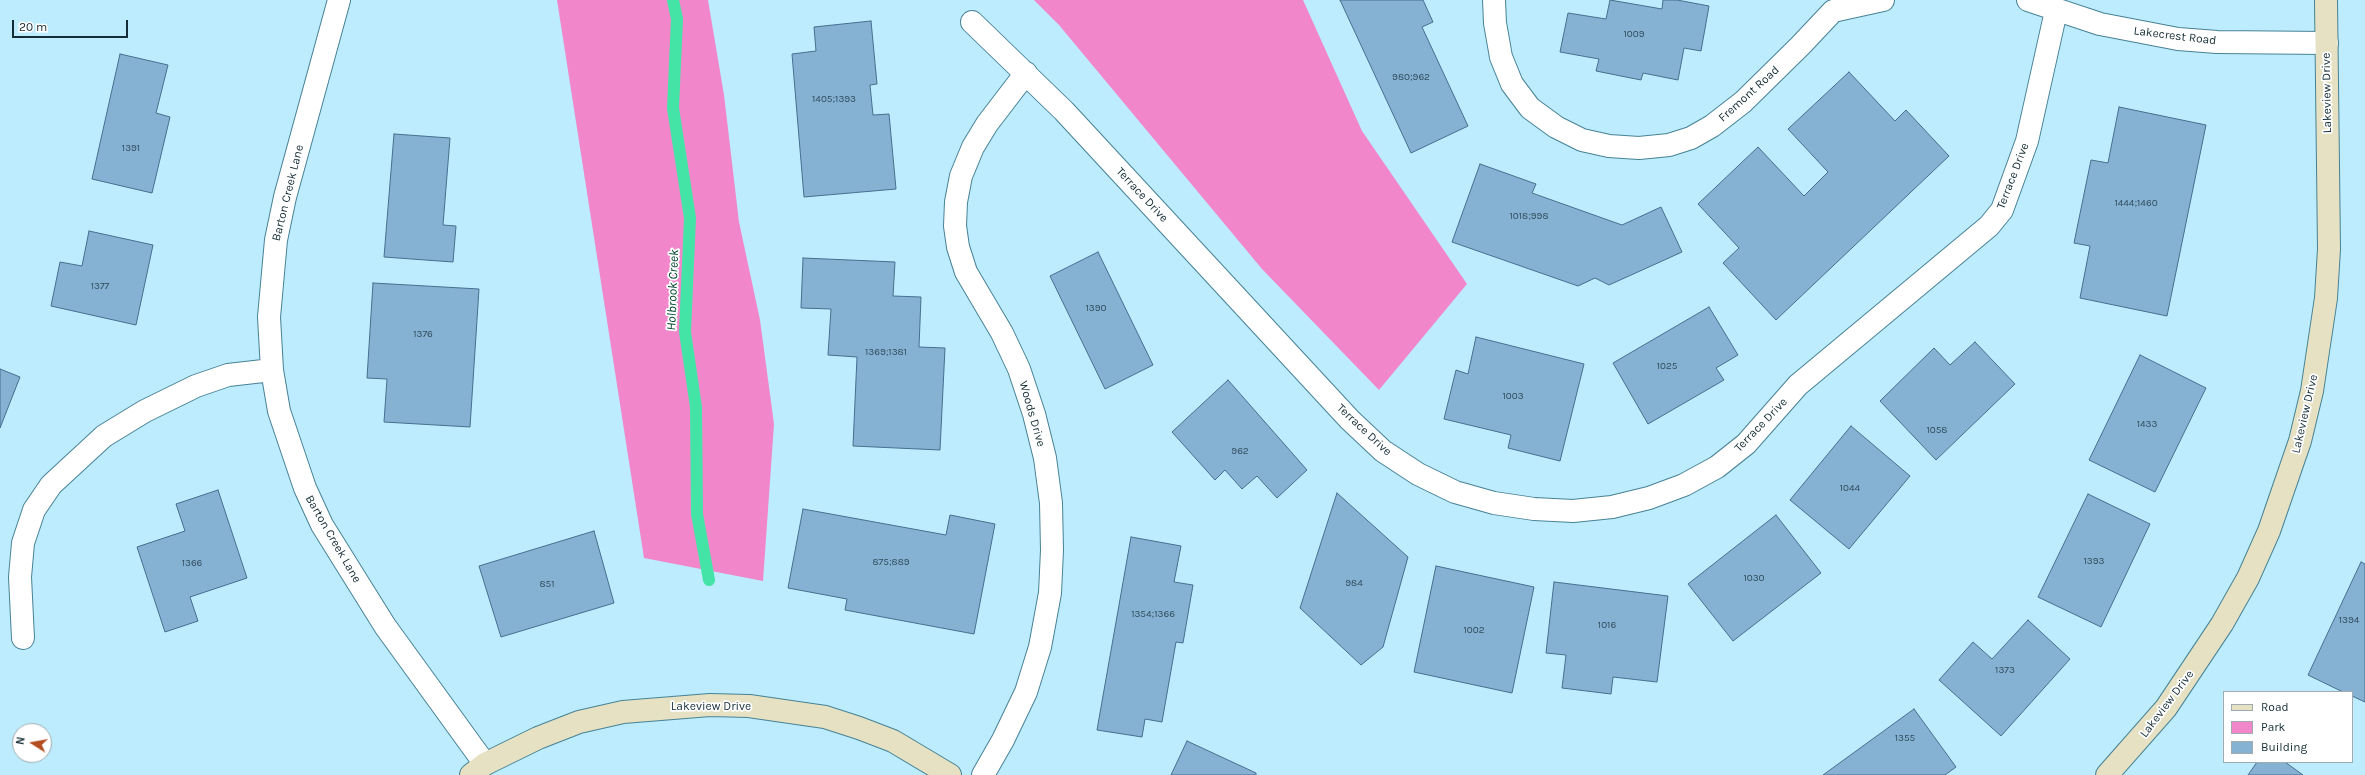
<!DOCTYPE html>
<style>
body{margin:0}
#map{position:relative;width:2365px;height:775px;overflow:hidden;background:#bcecfd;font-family:Karla,sans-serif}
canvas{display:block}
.legend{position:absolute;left:2223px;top:691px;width:130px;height:72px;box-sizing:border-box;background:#fff;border:1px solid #a1abaf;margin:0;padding:5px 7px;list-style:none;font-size:12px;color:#142d36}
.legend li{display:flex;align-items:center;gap:8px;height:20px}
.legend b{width:20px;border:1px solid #a1abaf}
.north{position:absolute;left:12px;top:723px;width:40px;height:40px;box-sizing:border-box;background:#fff;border:1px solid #a1abaf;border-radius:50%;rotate:281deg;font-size:11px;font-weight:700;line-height:16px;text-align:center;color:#142d36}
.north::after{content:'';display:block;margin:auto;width:14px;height:18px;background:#b44e20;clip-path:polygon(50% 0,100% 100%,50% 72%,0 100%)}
.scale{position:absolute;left:12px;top:20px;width:116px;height:18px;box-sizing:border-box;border:2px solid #142d36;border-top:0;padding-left:5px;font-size:12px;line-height:14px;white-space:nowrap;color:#142d36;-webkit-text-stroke:3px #fff;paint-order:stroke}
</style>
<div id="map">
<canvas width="2365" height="775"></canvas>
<ul class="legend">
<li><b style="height:5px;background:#e5e1c2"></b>Road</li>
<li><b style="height:11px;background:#f187ca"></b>Park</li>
<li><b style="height:11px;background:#85b1d3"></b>Building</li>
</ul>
<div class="north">N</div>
<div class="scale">20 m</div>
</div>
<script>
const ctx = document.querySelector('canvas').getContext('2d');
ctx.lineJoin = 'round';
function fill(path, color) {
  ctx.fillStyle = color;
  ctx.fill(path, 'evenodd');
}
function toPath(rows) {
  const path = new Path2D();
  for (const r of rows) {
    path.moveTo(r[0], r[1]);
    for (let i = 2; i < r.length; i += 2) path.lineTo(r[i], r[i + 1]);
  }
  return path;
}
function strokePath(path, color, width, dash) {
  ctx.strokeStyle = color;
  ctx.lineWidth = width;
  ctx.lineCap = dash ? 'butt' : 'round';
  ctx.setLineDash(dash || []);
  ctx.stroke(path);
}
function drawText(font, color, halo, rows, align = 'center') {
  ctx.font = font + ' Karla,sans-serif';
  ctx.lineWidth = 3.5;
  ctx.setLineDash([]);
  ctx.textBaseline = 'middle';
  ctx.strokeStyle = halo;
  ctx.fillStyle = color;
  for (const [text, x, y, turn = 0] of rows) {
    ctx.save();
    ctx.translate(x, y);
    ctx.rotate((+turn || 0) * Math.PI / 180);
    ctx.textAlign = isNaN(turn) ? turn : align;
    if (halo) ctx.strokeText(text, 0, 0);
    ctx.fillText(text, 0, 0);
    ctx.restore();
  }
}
const green = toPath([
 [557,0,708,0,724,95,739,222,760,320,774,424,763,581,644,558],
 [1034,0,1303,0,1362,131,1467,284,1379,390,1262,269,1059,25]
]);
const stream = toPath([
 [673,0,677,19,673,108,690,218,685,332,696,407,697,514,709,580]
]);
const building = toPath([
 [1340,0,1423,0,1433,22,1422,27,1468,126,1411,153,1340,0],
 [1610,0,1662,9,1663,0,1677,0,1709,6,1701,51,1684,48,1678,80,1643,73,1641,80,1596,71,1599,59,1560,52,1568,13,1606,19,1610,0],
 [871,21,877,84,870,85,873,115,889,114,896,189,804,197,792,54,816,51,814,27,871,21],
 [120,54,168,65,156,113,170,117,152,193,92,179,120,54],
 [1849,72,1895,121,1906,110,1949,156,1776,320,1723,263,1739,248,1698,204,1758,147,1804,196,1828,172,1788,129,1849,72],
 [2119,107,2206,125,2167,316,2080,298,2090,246,2074,243,2091,160,2108,163,2119,107],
 [394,134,450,138,443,225,456,226,453,262,384,257,394,134],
 [1480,164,1536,184,1532,193,1622,225,1661,207,1682,252,1609,285,1595,278,1578,286,1452,242,1480,164],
 [89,231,153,245,136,325,51,306,60,262,82,266,89,231],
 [1098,252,1153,365,1105,389,1050,276,1098,252],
 [803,258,895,262,893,296,921,297,919,347,945,348,940,450,853,446,857,357,828,355,831,309,801,308,803,258],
 [373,283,479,289,470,427,384,422,387,379,367,378,373,283],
 [1709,307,1738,355,1716,368,1724,380,1648,424,1613,363,1709,307],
 [1476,337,1584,364,1560,461,1508,448,1511,435,1444,419,1456,370,1468,374,1476,337],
 [1975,342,2015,384,1936,460,1880,401,1934,348,1950,365,1975,342],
 [2140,355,2206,388,2155,492,2089,460,2140,355],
 [0,369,20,377,0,428,0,369],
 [1228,380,1307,470,1277,498,1257,476,1242,489,1225,470,1215,480,1172,432,1228,380],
 [1851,426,1910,476,1849,549,1790,500,1851,426],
 [218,490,247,578,190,597,198,621,165,632,137,547,185,531,176,504,218,490],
 [1337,493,1408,557,1383,647,1361,665,1300,608,1337,493],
 [2088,494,2150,524,2101,627,2038,597,2088,494],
 [803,509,946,535,950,515,995,524,974,634,845,610,847,599,788,588,803,509],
 [1776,515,1821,573,1733,641,1688,584,1776,515],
 [594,531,614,603,501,637,479,566,594,531],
 [1131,537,1181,546,1174,582,1193,585,1183,643,1176,642,1162,722,1145,719,1142,737,1097,730,1131,537],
 [2361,562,2365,564,2365,702,2352,696,2352,692,2343,692,2308,675,2361,562],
 [1436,566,1534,587,1512,693,1414,672,1436,566],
 [1554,582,1668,596,1657,682,1613,677,1611,694,1562,688,1566,655,1546,653,1554,582],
 [2028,620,2070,659,2001,736,1939,680,1973,642,1992,659,2028,620],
 [1914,709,1956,767,1945,775,1823,775,1914,709],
 [1187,741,1256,773,1256,775,1171,775,1187,741],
 [2257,762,2285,762,2303,775,2248,775,2257,762]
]);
const street = toPath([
 [339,0,285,197,276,240,269,317,272,370,279,411,305,488,322,525,385,626,485,764],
 [1494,0,1495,23,1501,57,1512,84,1530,108,1556,127,1582,140,1609,146,1639,148,1669,145,1691,138,1712,126,1743,102,1800,46,1833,11,1883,0],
 [2028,0,2100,24,2178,39,2217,42,2327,43],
 [972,22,1064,111,1350,420,1383,451,1418,474,1455,492,1494,503,1534,509,1573,511,1612,507,1649,498,1684,485,1717,467,1746,444,1798,385,1989,226,2002,210,2027,141,2056,11],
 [23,638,20,577,23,543,34,510,51,485,104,436,145,411,196,386,228,375,272,370],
 [983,775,1003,740,1026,692,1040,647,1050,593,1052,550,1051,503,1045,458,1034,414,1019,369,1002,333,966,272,958,247,955,226,956,202,961,176,973,147,987,124,1026,73]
]);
const secondary = toPath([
 [471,775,485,764,538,738,579,722,623,712,710,705,749,706,825,717,859,728,893,741,950,775],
 [2107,775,2166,708,2222,624,2248,578,2269,531,2300,441,2312,391,2326,298,2329,249,2326,0]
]);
const numberNames = [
 ["1009",1634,34],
 ["980;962",1411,77],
 ["1405;1393",834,99],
 ["1391",131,148],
 ["1444;1460",2136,203],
 ["1018;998",1529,216],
 ["1377",100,286],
 ["1390",1096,308],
 ["1376",423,334],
 ["1369;1381",886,352],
 ["1025",1667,366],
 ["1003",1513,396],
 ["1433",2147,424],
 ["1058",1937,430],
 ["962",1240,451],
 ["1044",1850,488],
 ["1393",2094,561],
 ["875;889",891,562],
 ["1366",192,563],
 ["1030",1754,578],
 ["984",1354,583],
 ["851",547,584],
 ["1354;1366",1153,614],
 ["1394",2349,620],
 ["1016",1607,625],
 ["1002",1474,630],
 ["1373",2005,670],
 ["1355",1905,738]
];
const streetNames = [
 ["Lakecrest Road",2175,36,7],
 ["Lakeview Drive",2327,93,-91],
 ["Fremont Road",1749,94,-42],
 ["Terrace Drive",2013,176,-69],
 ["Barton Creek Lane",288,193,-76],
 ["Terrace Drive",1142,195,47],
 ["Woods Drive",1032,414,74],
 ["Lakeview Drive",2305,414,-77],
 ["Terrace Drive",1761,425,-46],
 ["Terrace Drive",1364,430,43],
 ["Barton Creek Lane",333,539,60],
 ["Lakeview Drive",2167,704,-53],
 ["Lakeview Drive",711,707]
];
const waterNames = [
 ["Holbrook Creek",673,290,-88]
];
fill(green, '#f187ca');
strokePath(stream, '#44e4a6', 12);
fill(building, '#85b1d3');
strokePath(building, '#466f8f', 1);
strokePath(street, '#478296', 24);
strokePath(secondary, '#478296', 24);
strokePath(street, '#fff', 22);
strokePath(secondary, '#e5e1c2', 22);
drawText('10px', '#304e5d', null, numberNames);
drawText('12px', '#142d36', '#fff', streetNames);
drawText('italic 13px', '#02472f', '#fff', waterNames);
</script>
